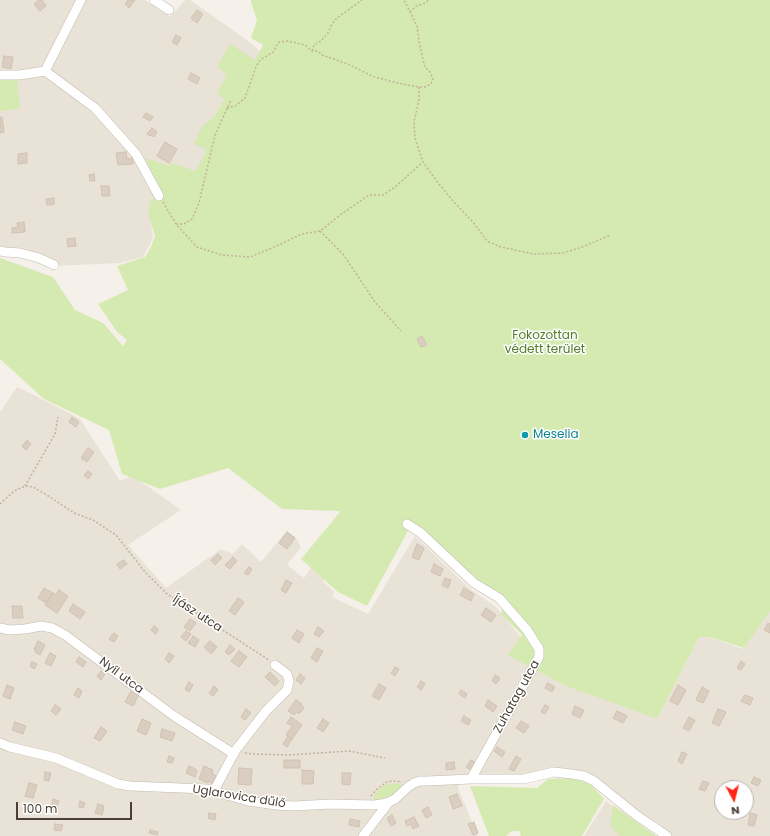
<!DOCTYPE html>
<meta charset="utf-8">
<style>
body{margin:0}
#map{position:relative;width:770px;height:836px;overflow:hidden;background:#f5f0e9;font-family:Poppins,sans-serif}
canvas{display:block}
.north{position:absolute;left:714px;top:780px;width:40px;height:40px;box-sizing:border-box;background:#fff;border:1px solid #b6b3af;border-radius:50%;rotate:173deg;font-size:11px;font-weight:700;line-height:16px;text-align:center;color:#494137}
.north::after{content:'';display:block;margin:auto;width:14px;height:18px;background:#fe2617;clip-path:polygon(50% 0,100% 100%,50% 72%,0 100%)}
.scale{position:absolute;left:16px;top:802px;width:116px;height:18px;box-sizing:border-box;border:2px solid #494137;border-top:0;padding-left:5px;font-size:12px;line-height:14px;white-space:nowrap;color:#494137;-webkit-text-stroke:3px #fff;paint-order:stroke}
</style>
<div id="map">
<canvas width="770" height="836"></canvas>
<div class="north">N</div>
<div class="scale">100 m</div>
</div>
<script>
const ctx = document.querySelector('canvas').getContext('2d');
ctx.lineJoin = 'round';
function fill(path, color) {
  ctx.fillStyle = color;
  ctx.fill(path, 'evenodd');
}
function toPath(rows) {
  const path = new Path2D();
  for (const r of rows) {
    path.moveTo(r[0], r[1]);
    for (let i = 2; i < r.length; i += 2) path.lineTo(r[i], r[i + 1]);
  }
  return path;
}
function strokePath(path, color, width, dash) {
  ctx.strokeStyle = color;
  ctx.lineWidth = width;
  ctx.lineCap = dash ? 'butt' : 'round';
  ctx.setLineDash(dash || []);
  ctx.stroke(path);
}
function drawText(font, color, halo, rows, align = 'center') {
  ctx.font = font + ' Poppins,sans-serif';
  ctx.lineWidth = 3;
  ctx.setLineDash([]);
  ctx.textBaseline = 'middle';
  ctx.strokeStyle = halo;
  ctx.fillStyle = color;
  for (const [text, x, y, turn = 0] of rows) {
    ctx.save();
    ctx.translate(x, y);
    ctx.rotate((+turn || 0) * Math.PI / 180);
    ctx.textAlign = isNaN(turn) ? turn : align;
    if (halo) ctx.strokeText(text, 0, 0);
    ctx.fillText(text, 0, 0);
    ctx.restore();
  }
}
const residential = toPath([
 [0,0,145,0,170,17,185,0,190,0,247,40,260,51,197,173,163,183,149,209,153,238,143,257,120,263,53,266,0,250],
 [17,387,42,399,80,419,120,481,133,476,181,510,128,545,166,588,221,549,233,554,242,544,261,562,287,531,296,538,301,547,287,565,304,578,316,561,328,572,323,581,334,592,332,597,368,614,415,536,470,589,495,606,529,647,530,666,564,685,657,719,699,637,709,637,743,649,770,609,770,836,671,836,661,830,662,826,655,821,651,825,590,776,459,778,458,788,478,836,0,836,0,412],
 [722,788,746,788,746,812,722,812],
 [606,801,640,826,654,836,584,836]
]);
const green = toPath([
 [251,0,770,0,770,611,744,648,710,637,699,637,657,719,580,691,579,693,577,690,564,685,508,655,522,635,501,614,504,601,477,581,409,529,367,606,338,592,301,559,340,512,339,511,282,509,228,468,160,489,122,474,109,430,44,399,0,359,0,258,53,277,75,310,103,323,123,346,127,340,117,332,98,304,128,290,117,266,145,257,151,247,155,236,148,213,151,201,155,197,157,186,146,158,169,166,171,163,196,171,205,153,206,149,194,144,201,128,215,115,225,99,217,94,227,74,217,67,230,44,255,60,263,45,251,38,257,20,251,2],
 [0,78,17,78,20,109,0,111],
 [571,778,590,784,604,799,582,836,521,836,519,831,512,831,506,836,489,836,470,786,537,788,548,779],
 [394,783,401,784,402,788,394,797,374,801,374,797,376,793,383,786,389,784],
 [613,805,656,836,620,836,610,825]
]);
const building = toPath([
 [39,0,42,0,46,6,40,11,34,4,39,0],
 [128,0,135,0,129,8,125,4,128,0],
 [197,10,203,14,197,23,191,18,197,10],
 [176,35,181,38,177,45,172,42,176,35],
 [4,56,13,57,11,69,2,67,4,56],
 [191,73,200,78,197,84,188,79,191,73],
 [146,113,153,117,150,121,143,117,146,113],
 [0,117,2,117,4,132,0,133,0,117],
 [152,128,157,132,154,137,151,135,150,136,147,134,152,128],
 [165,142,177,149,169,163,157,156,165,142],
 [126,152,127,159,132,158,133,164,118,165,116,153,126,152],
 [27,153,27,163,18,164,18,154,27,153],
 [94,174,95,181,90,181,89,175,94,174],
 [101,186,109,186,110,196,102,196,101,186],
 [54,198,54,204,47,205,46,199,54,198],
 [24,222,25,232,12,233,12,228,18,227,17,223,24,222],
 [75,238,76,246,68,247,67,239,75,238],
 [422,336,427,345,421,347,417,339,422,336],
 [72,417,79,422,76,427,69,422,72,417],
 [27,440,31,444,26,450,22,446,27,440],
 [88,448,94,452,87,462,81,458,88,448],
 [88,471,92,474,88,479,84,475,88,471],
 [287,532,295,538,287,549,279,543,287,532],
 [417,544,424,548,419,560,412,557,417,544],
 [218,554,222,558,215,565,211,560,218,554],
 [233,557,237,561,230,569,225,565,233,557],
 [124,560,127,564,120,569,117,564,124,560],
 [434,564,443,569,440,576,431,572,434,564],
 [249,567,252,569,248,575,244,573,249,567],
 [445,578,451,580,448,588,442,585,445,578],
 [286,580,292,583,286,593,281,590,286,580],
 [44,588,53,593,46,603,38,598,44,588],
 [464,588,474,594,471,601,460,595,464,588],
 [59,590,68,596,57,613,45,605,53,593,56,595,59,590],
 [238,598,244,602,235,615,229,611,238,598],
 [73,604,85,612,80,619,69,611,73,604],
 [12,606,22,606,23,618,13,618,12,606],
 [486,608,496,615,491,622,481,615,486,608],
 [190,619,196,623,190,631,184,627,190,619],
 [768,623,770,624,770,633,764,630,768,623],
 [154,626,158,629,156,634,151,630,154,626],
 [318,627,324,631,319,637,314,634,318,627],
 [297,630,304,634,299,643,292,638,297,630],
 [186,631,191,634,186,641,181,637,186,631],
 [114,633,118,636,114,642,109,639,114,633],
 [193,636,199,640,195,647,188,643,193,636],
 [38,641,45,645,40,655,35,652,36,650,34,649,38,641],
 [210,641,217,647,211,654,204,647,210,641],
 [230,645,235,649,229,655,225,652,230,645],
 [317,648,323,651,317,662,311,658,317,648],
 [239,651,247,657,239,667,231,661,239,651],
 [50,653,56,656,51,666,45,663,50,653],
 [169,653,174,656,169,663,165,659,169,653],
 [79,657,86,662,83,667,76,662,79,657],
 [741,661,745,664,741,670,737,668,741,661],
 [32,662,37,664,34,669,30,666,32,662],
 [395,667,399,669,395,676,391,673,395,667],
 [101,671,105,674,101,680,97,676,101,671],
 [270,672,279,681,275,686,265,677,270,672],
 [300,674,305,678,301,684,296,680,300,674],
 [495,675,500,678,496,684,492,681,495,675],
 [421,681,425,684,421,690,417,687,421,681],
 [189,682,193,685,189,692,185,689,189,682],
 [548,683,555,687,552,692,545,688,548,683],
 [379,684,386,688,379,700,372,696,379,684],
 [7,685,14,688,10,699,3,696,7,685],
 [678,685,686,690,678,705,670,701,678,685],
 [214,686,218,690,213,696,209,693,214,686],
 [702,687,709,691,703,703,696,700,702,687],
 [78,688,82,691,79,698,74,695,78,688],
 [461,690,467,694,465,698,459,694,461,690],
 [131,691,139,694,133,706,125,702,131,691],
 [745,695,753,698,750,705,741,701,745,695],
 [296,700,302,704,301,706,304,708,299,714,297,712,294,715,288,711,296,700],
 [488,700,497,706,493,712,485,706,488,700],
 [55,705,61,709,56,715,51,711,55,705],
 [545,705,549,707,545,714,541,712,545,705],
 [575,706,584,710,580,718,572,714,575,706],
 [246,709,251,713,245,720,241,717,246,709],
 [718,709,726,712,719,726,712,723,718,709],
 [617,711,627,716,623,723,613,718,617,711],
 [464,716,471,720,468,725,461,721,464,716],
 [291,717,302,725,292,739,286,735,292,726,287,723,291,717],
 [689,717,695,720,689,731,683,728,689,717],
 [142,719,151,723,146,735,137,731,142,719],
 [323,719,329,723,323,732,317,728,323,719],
 [521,721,529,726,524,733,516,728,521,721],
 [15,722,26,726,23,734,12,730,15,722],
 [101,727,107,731,100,741,94,738,101,727],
 [162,729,175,733,172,741,160,737,162,729],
 [288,736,292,739,287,747,283,744,288,736],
 [497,747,505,752,502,757,494,751,497,747],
 [682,752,687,754,682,764,678,761,682,752],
 [169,756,174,758,172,763,167,762,169,756],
 [516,756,521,759,514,771,509,769,516,756],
 [284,760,300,760,300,768,284,768,284,760],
 [471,760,476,763,471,770,466,767,471,760],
 [454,762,455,769,446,770,446,763,454,762],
 [189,766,197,770,195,777,186,773,189,766],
 [204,766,213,770,212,774,216,776,213,784,208,781,208,783,199,779,204,766],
 [239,768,252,769,251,785,238,784,239,768],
 [302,770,314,771,313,784,302,784,302,770],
 [45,772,51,773,49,781,44,780,45,772],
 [342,773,351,773,350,785,342,784,342,773],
 [754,777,761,780,758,786,751,783,754,777],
 [703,781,709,783,705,791,699,789,703,781],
 [29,783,37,785,33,798,25,796,29,783],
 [457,794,462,806,453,809,449,797,457,794],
 [53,799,59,801,56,810,51,809,53,799],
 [80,801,85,803,83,808,79,807,80,801],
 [98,804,104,806,102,815,95,813,98,804],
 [428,807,432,815,426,818,422,810,428,807],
 [209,813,216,814,215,820,208,818,209,813],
 [750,813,757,815,754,826,748,825,750,813],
 [392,815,396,823,391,826,387,818,392,815],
 [414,817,419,826,413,829,411,824,407,826,405,821,414,817],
 [350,819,360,821,359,827,349,825,350,819],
 [474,822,478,833,473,835,468,824,474,822],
 [55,824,63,825,61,831,54,830,55,824],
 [150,830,158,832,157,835,149,833,150,830]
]);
const path = toPath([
 [410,12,416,6,426,3,428,0],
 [312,51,314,45,321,41,328,33,332,24,337,18,362,0],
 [419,87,419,100,414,122,415,138,423,162,439,184,453,201,473,222,487,241,501,247,534,254,563,253,582,247,611,235],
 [227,108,235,106,245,98,256,67,260,60,273,52,279,42,288,41,301,44,305,45,312,51,318,51,322,55,348,64,372,76,397,83,419,87,425,87,431,84,433,79,430,72,425,67,420,47,417,26,404,0],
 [163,202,176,224,197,247,222,255,250,257,272,248,302,234,320,231,340,215,369,195,383,195,395,187,423,162],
 [176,224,184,224,192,219,199,203,215,135,231,100],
 [320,231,343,254,375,302,401,331],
 [25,486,55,434,58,417],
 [0,504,14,491,25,486,33,487,50,497,74,513,93,520,116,535,145,572,167,594,269,660],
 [245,753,252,754,288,755,349,751,385,758],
 [371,796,377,789,387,782,393,781,402,782]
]);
const minor = toPath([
 [154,0,169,10],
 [45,71,81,0],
 [0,75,20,75,45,71,95,108,136,154,159,196],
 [0,251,5,252,20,253,39,258,54,265],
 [407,524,421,533,474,583,499,598,527,630,539,649,539,657,471,779],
 [0,628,9,630,25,629,41,626,52,628,65,635,174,716,234,754],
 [0,743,10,747,56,758,118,784,130,786,206,789,248,801,276,805,294,806,330,804,374,805,381,804,389,802],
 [214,791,235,751,266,711,287,690,289,681,287,674,275,665],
 [363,836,389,802,395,799,408,787,414,783,420,781,427,781,471,779,524,779,554,772,572,774,584,776,594,781,636,815,667,836]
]);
const markers = [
 [525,435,4,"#0f9aa8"]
];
const parkNames = [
 ["Fokozottan",545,336],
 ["védett terület",545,350]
];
const cultureNames = [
 ["Meselia",533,435]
];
const streetNames = [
 ["Íjász utca",197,614,33],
 ["Nyíl utca",121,676,37],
 ["Zuhatag utca",517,697,-61],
 ["Uglarovica dűlő",239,797,9]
];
fill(residential, '#e9e2d7');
fill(green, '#d5eab1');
fill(building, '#dacec1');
strokePath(building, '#d2c2b1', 1);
strokePath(minor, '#c4baae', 10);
strokePath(path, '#c3b29c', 1.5, [2, 2]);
strokePath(minor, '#fff', 9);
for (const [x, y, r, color] of markers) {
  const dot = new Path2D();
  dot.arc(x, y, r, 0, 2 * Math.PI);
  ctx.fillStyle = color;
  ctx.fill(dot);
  strokePath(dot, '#fff', 1.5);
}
drawText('12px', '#4f7d28', '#fff', parkNames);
drawText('12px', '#0d838f', '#fff', cultureNames, 'left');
drawText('12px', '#494137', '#fff', streetNames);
</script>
